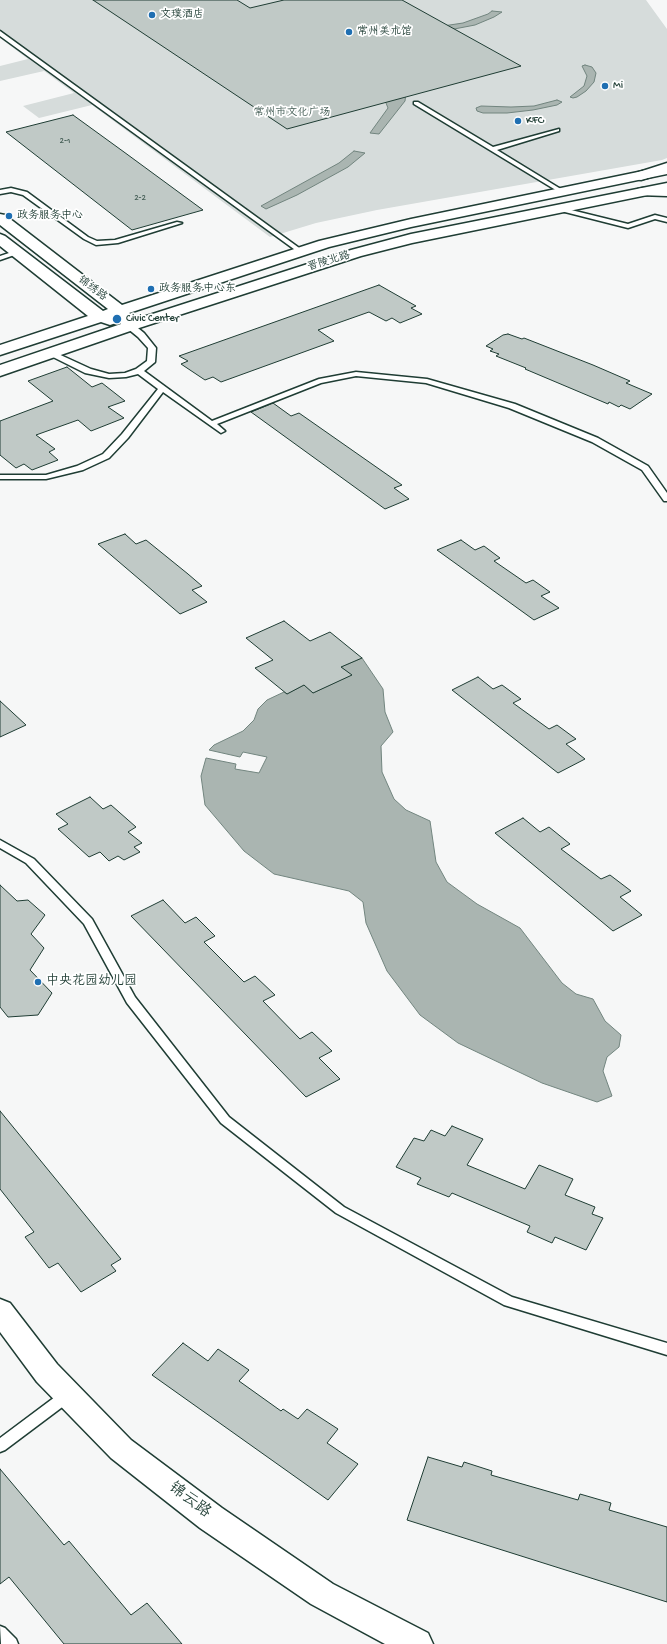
<!DOCTYPE html>
<meta charset="utf-8">
<style>
body{margin:0}
canvas{display:block;background:#f6f7f7}
</style>
<canvas width="667" height="1644"></canvas>
<script>
const ctx = document.querySelector('canvas').getContext('2d');
ctx.lineJoin = 'round';
function fill(path, color) {
  ctx.fillStyle = color;
  ctx.fill(path, 'evenodd');
}
function toPath(rows) {
  const path = new Path2D();
  for (const r of rows) {
    path.moveTo(r[0], r[1]);
    for (let i = 2; i < r.length; i += 2) path.lineTo(r[i], r[i + 1]);
  }
  return path;
}
function strokePath(path, color, width, dash) {
  ctx.strokeStyle = color;
  ctx.lineWidth = width;
  ctx.lineCap = dash ? 'butt' : 'round';
  ctx.setLineDash(dash || []);
  ctx.stroke(path);
}
function drawText(font, color, halo, rows, align = 'center') {
  ctx.font = font + ' "Gochi Hand","LXGW WenKai TC",sans-serif';
  ctx.lineWidth = 3.5;
  ctx.setLineDash([]);
  ctx.textBaseline = 'middle';
  ctx.strokeStyle = halo;
  ctx.fillStyle = color;
  for (const [text, x, y, turn = 0] of rows) {
    ctx.save();
    ctx.translate(x, y);
    ctx.rotate((+turn || 0) * Math.PI / 180);
    ctx.textAlign = isNaN(turn) ? turn : align;
    if (halo) ctx.strokeText(text, 0, 0);
    ctx.fillText(text, 0, 0);
    ctx.restore();
  }
}
const green = toPath([
 [0,0,646,0,667,29,667,158,662,160,377,210,316,223,270,237,92,105,39,118,23,106,74,93,44,71,0,81,0,66,28,59,0,38]
]);
const water = toPath([
 [492,11,502,12,494,17,475,25,449,30,407,84,405,101,379,134,370,133,388,108,384,98,443,26,463,23,488,14,492,11],
 [585,65,592,67,596,73,594,82,586,91,577,97,573,98,570,97,584,86,587,76,582,66,585,65],
 [557,100,562,102,557,105,533,110,507,113,483,113,477,111,476,108,481,106,511,107,534,106,557,100],
 [354,151,365,153,348,167,297,195,266,209,261,206,339,163,354,151],
 [362,658,383,689,385,712,393,732,381,746,382,772,394,799,406,810,430,821,436,862,447,882,477,904,520,928,562,983,576,994,593,999,605,1021,621,1035,619,1047,607,1057,603,1071,612,1096,597,1102,542,1083,458,1043,420,1015,387,971,366,923,363,902,349,891,274,874,244,851,205,805,201,776,206,758,236,764,235,769,259,773,267,757,243,752,240,757,209,750,214,745,243,731,254,720,258,709,267,700,284,692,287,694,304,685,313,693,351,675,341,667,362,658]
]);
const building = toPath([
 [93,0,237,0,250,8,284,0,402,0,521,66,287,129,93,0],
 [73,115,124,152,203,210,132,230,6,132,73,115],
 [379,285,416,306,411,308,422,314,400,323,392,318,386,321,369,312,318,330,334,341,221,382,213,377,205,380,181,364,188,361,179,356,379,285],
 [508,334,522,339,524,338,593,365,630,381,626,383,652,394,630,409,621,405,619,407,609,402,608,404,525,369,526,368,496,356,499,354,490,351,493,349,486,346,503,335,508,334],
 [67,367,92,387,102,383,125,401,108,407,124,418,91,431,78,420,36,435,55,449,49,452,58,460,32,470,24,464,16,468,0,455,0,421,53,401,28,381,67,367],
 [273,403,291,416,299,413,402,485,394,488,409,499,385,509,251,412,273,403],
 [125,534,136,544,146,540,188,574,202,586,192,590,207,602,180,614,98,544,125,534],
 [461,540,475,550,484,546,500,558,494,561,526,583,533,580,550,592,541,596,559,608,534,620,437,550,461,540],
 [284,621,310,641,330,632,362,658,341,667,352,675,313,693,304,685,287,694,255,668,273,660,246,638,284,621],
 [478,677,493,689,502,685,521,699,513,703,549,729,557,725,576,739,566,744,585,759,558,773,452,690,478,677],
 [0,701,26,725,0,737,0,701],
 [90,797,103,809,111,805,136,827,128,832,142,843,134,847,140,852,124,860,118,856,109,861,100,852,89,857,58,829,68,824,56,814,90,797],
 [523,818,540,832,549,827,570,844,561,849,601,879,610,875,631,891,620,897,642,915,613,931,495,833,523,818],
 [0,885,17,901,28,900,45,915,31,934,44,948,30,970,52,993,38,1015,8,1017,0,1007,0,885],
 [163,900,185,923,196,917,215,936,204,942,244,982,255,976,275,995,263,1001,300,1039,312,1032,332,1051,319,1058,340,1079,306,1097,131,916,163,900],
 [0,1111,121,1259,111,1265,116,1271,81,1292,58,1263,49,1268,25,1237,34,1232,0,1189,0,1111],
 [452,1126,483,1139,467,1165,525,1189,539,1165,573,1179,565,1195,595,1207,592,1214,603,1218,586,1250,555,1237,552,1243,527,1232,530,1226,452,1193,449,1197,417,1184,421,1178,396,1167,414,1138,424,1141,431,1130,445,1136,452,1126],
 [183,1343,208,1361,218,1349,249,1370,239,1381,281,1411,283,1409,298,1419,307,1409,338,1429,327,1443,358,1464,328,1500,152,1375,183,1343],
 [428,1457,462,1467,464,1462,492,1471,491,1475,578,1500,580,1494,611,1503,609,1510,667,1527,667,1602,407,1520,428,1457],
 [0,1469,64,1545,69,1541,131,1615,147,1603,182,1644,64,1644,9,1577,0,1584,0,1469]
]);
const lane = toPath([
 [0,31,302,250,302,252,298,252,0,36,0,31],
 [414,102,418,102,493,147,559,129,559,131,497,150,564,191,559,192,414,104,414,102],
 [11,188,27,192,88,237,97,241,115,240,177,222,182,223,118,243,96,245,84,239,23,195,11,192,0,194,0,190,11,188],
 [559,207,628,224,655,215,667,218,667,222,655,219,628,228,557,210,556,209,559,207],
 [18,250,21,252,20,253,0,260,0,256,18,250],
 [127,324,133,324,144,333,156,348,155,362,144,371,212,421,319,379,356,372,427,379,515,404,598,438,648,466,667,493,667,501,664,501,642,470,592,442,509,408,426,383,356,376,321,383,217,424,225,431,221,433,163,392,128,438,109,458,83,470,46,479,0,479,0,475,46,475,77,466,103,454,122,434,158,389,138,374,126,377,109,378,85,373,47,354,51,352,54,352,91,369,109,374,125,373,136,369,147,361,148,348,138,337,127,328,127,324],
 [0,840,34,859,92,919,135,997,229,1117,344,1207,512,1297,667,1343,667,1355,504,1305,336,1213,221,1123,127,1003,84,924,26,863,0,848,0,840],
 [68,1389,73,1391,75,1395,73,1399,5,1450,0,1452,0,1438,63,1391,68,1389],
 [0,1626,5,1628,16,1639,18,1644,1,1644,0,1626]
]);
const secondary = toPath([
 [667,166,667,174,411,227,329,247,129,313,134,320,351,250,411,234,667,183,667,191,412,243,361,256,136,329,0,376,0,365,121,324,118,320,116,323,110,325,101,322,0,355,0,345,88,316,0,246,0,234,5,236,103,311,108,309,0,225,0,214,5,215,122,305,319,241,411,219,667,166],
 [0,1299,10,1303,57,1364,131,1440,222,1508,333,1584,428,1633,433,1644,385,1644,311,1604,200,1528,111,1458,37,1382,0,1332,0,1299]
]);
const primary = toPath([
 [667,163,667,172,641,180,636,179,634,176,636,173,667,163],
 [643,188,667,188,667,196,638,195,636,192,638,189,643,188]
]);
const markers = [
 [152,15,4,"#1f6fb2"],
 [349,32,4,"#1f6fb2"],
 [605,86,4,"#1f6fb2"],
 [518,121,4,"#1f6fb2"],
 [9,216,4,"#1f6fb2"],
 [151,289,4,"#1f6fb2"],
 [117,319,5,"#1f6fb2"],
 [38,982,4,"#1f6fb2"]
];
const farNumbernames = [
 ["2-1",65,142],
 ["2-2",140,199]
];
const farPoinames = [
 ["文璞酒店",160,15],
 ["常州美术馆",357,32],
 ["Mi",613,86],
 ["KFC",526,121],
 ["政务服务中心",17,216],
 ["政务服务中心东",159,289],
 ["Civic Center",126,319]
];
const farParknames = [
 ["常州市文化广场",292,113]
];
const farStreetnames = [
 ["晋陵北路",329,262,-17],
 ["锦绣路",92,289,37]
];
const poiNames = [
 ["中央花园幼儿园",46,982]
];
const nearStreetnames = [
 ["锦云路",189,1501,37]
];
fill(green, '#d6dcdb');
fill(water, '#aab5b1');
strokePath(water, '#72857f', 1);
fill(building, '#c0c9c6');
strokePath(building, '#1f3d34', 1);
strokePath(lane, '#1f3d34', 3);
strokePath(secondary, '#1f3d34', 3);
strokePath(primary, '#1f3d34', 3);
fill(lane, '#fff');
fill(secondary, '#fff');
fill(primary, '#fff');
for (const [x, y, r, color] of markers) {
  const dot = new Path2D();
  dot.arc(x, y, r, 0, 2 * Math.PI);
  ctx.fillStyle = color;
  ctx.fill(dot);
  strokePath(dot, '#fff', 1.5);
}
drawText('9px', '#476058', null, farNumbernames);
drawText('11px', '#1f3d34', '#fff', farPoinames, 'left');
drawText('11px', '#445d55', '#fff', farParknames);
drawText('11px', '#1f3d34', '#fff', farStreetnames);
drawText('13px', '#1f3d34', '#fff', poiNames, 'left');
drawText('16px', '#1f3d34', '#fff', nearStreetnames);
</script>
